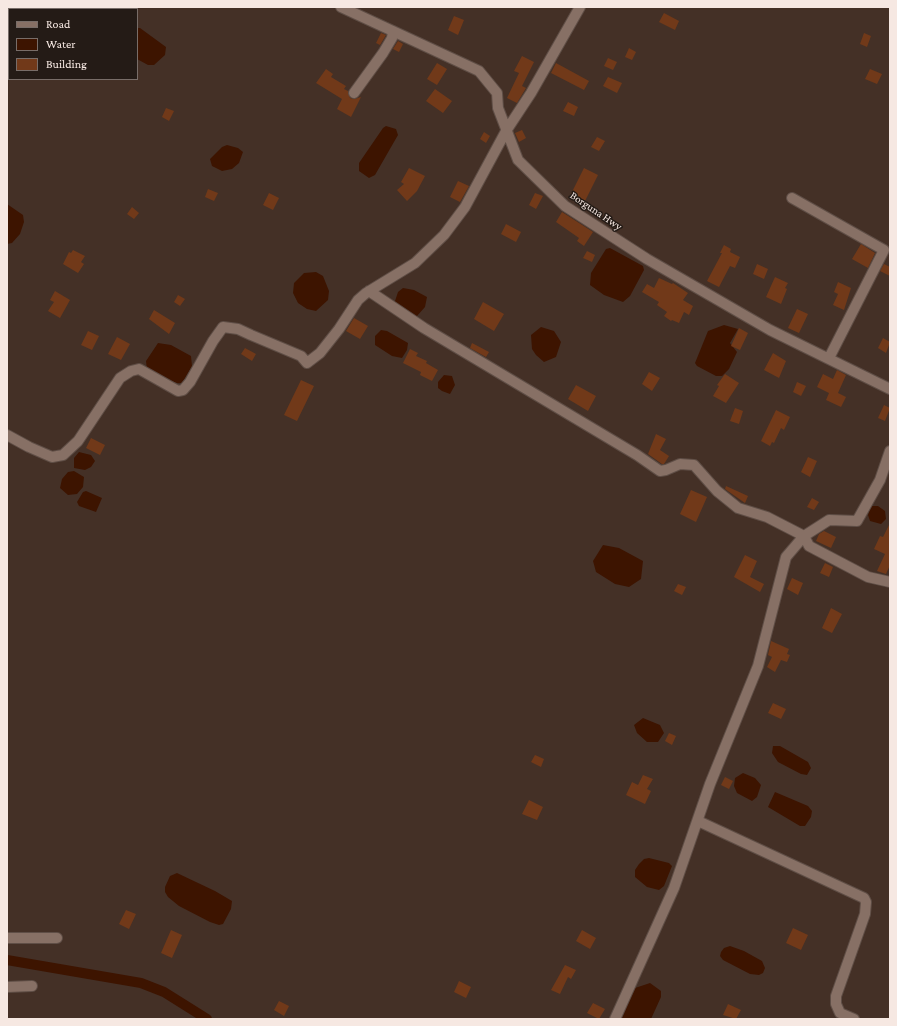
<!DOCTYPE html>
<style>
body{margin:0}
#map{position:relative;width:897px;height:1026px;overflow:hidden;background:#443026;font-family:"Crimson Pro",serif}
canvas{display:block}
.frame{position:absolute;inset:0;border:8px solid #f6e8e2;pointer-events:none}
.legend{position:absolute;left:8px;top:8px;width:130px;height:72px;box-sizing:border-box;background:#241b16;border:1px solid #786d68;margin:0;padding:5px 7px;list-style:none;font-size:12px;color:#f6e8e2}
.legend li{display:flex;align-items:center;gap:8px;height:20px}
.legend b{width:20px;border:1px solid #786d68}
</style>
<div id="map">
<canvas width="897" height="1026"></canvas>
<div class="frame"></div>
<ul class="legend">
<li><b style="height:5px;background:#877065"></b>Road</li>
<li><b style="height:11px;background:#3d1400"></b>Water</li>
<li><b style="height:11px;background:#713919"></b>Building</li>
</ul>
</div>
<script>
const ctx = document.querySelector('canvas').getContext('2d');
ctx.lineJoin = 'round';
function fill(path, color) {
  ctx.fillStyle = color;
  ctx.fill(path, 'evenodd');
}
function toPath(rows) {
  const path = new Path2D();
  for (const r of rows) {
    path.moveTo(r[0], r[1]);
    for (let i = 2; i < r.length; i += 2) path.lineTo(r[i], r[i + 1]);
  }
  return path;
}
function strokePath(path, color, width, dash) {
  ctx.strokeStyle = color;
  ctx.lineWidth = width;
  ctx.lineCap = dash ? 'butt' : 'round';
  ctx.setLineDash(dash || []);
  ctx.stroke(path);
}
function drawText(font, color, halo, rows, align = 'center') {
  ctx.font = font + ' "Crimson Pro",serif';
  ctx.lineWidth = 3;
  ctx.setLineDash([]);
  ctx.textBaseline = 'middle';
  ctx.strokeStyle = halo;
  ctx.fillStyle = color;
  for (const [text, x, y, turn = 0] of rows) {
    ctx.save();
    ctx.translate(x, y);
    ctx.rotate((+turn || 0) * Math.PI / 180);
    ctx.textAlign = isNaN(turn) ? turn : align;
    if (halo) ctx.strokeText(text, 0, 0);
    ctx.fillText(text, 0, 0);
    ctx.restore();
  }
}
const water = toPath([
 [137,28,140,28,166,47,165,55,154,65,148,65,137,59],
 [386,126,396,129,398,135,375,175,369,178,359,171,359,163,383,128],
 [227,145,238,148,243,152,239,163,232,169,222,171,212,166,210,159,222,147],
 [7,204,23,215,24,222,20,234,12,243,7,244],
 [610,248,643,266,644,270,630,296,623,302,604,295,590,285,591,273,606,249],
 [316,272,323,276,329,291,328,300,316,311,307,309,298,303,293,293,294,283,304,273],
 [403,288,414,290,427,297,425,307,417,316,415,316,394,304,398,292],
 [724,325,738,329,730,343,737,352,729,369,722,376,716,376,697,366,695,363,708,331],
 [541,327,554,331,561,342,556,357,544,362,536,355,532,349,531,335],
 [381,330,387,331,408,343,407,350,402,358,392,356,375,345,375,336],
 [158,343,171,345,191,356,192,366,182,383,177,383,150,373,147,370,146,361],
 [444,375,452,376,455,385,450,394,442,391,438,388,438,382],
 [79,452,91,455,95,461,91,467,85,470,74,468,74,458],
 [74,471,84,477,83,487,77,494,68,495,60,488,62,479,68,472],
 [86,491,102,498,96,512,79,506,77,502,83,492],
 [871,506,878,506,885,511,886,519,881,524,870,521,868,515],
 [603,545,619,548,643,561,641,579,629,587,615,584,596,572,593,561],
 [643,718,660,725,664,733,658,742,647,742,637,733,634,725],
 [773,746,780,746,808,762,811,768,807,775,801,774,778,762,772,753],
 [743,773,755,778,761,785,757,797,752,801,737,793,734,786,735,778],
 [775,792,808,806,812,811,811,817,805,826,800,826,768,807],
 [649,858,669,863,672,866,664,886,659,890,647,887,635,877,635,870,639,864,644,859],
 [177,873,215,891,232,901,231,909,223,924,219,925,210,922,179,906,168,897,165,892,165,887,170,876],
 [730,946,744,951,762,961,765,968,763,973,759,975,750,974,723,960,720,956,721,952,724,948],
 [650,983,661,991,661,997,651,1019,620,1019,635,988]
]);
const canal = toPath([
 [7,960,141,983,164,992,207,1019]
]);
const building = toPath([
 [664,13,679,21,675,30,659,22],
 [454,16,464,20,458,35,448,30],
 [381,33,386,35,380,45,376,43],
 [864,33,871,36,867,47,860,44],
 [398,41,403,44,399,52,393,49],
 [629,48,636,52,632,60,625,57],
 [522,56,534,62,522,86,526,88,517,103,507,98,519,73,514,71],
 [608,58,617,62,613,70,604,66],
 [437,63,447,69,437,85,427,79],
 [556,63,589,81,584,90,551,73],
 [326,69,333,74,331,77,346,86,344,89,348,91,350,98,354,99,361,97,351,117,337,109,342,99,316,83],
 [870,69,882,74,877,84,865,79],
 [608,77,622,83,617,93,603,86],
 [435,89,452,101,443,113,426,101],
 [568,102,578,107,574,116,563,111],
 [166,108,174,111,169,121,162,117],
 [522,130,526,138,519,142,515,133],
 [484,132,490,136,486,143,480,139],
 [597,137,605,141,599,151,591,147],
 [409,168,425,176,417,191,407,201,397,190,404,184,401,182],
 [584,168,598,175,585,201,571,194],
 [458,181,469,186,460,202,450,197],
 [208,189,218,193,214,201,205,197],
 [269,193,279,198,273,210,263,205],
 [535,193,543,196,536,209,529,205],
 [132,207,139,213,134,219,127,214],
 [562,212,593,232,584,246,577,241,579,238,556,222],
 [506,224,521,232,516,242,501,234],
 [861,244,875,253,868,268,852,259],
 [724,245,731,249,730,252,740,257,735,268,730,266,719,287,707,281,722,253,720,253],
 [73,250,85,256,81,262,84,264,78,273,63,264,69,252,71,253],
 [587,251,595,255,592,262,583,258],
 [757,264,768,269,764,279,753,274],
 [884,264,890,267,890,276,880,271],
 [775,277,788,283,785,288,787,289,781,304,766,297],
 [659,278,672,284,673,283,688,293,683,300,693,306,689,315,684,312,679,323,672,320,671,321,664,316,667,312,657,305,659,302,642,292,647,284,654,288],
 [838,282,851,288,844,310,833,305,838,294,834,292],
 [55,291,70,300,60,318,48,311,54,302,50,300],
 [178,295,185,299,180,306,174,302],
 [483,302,504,314,494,331,474,319],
 [797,309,808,314,799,333,788,328],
 [154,310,175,323,169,334,149,319],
 [354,318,368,326,360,339,346,331],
 [739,328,748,333,740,350,731,346],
 [88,331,99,336,92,350,81,345],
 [117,337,130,344,121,360,108,354],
 [883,338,890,342,886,353,878,348],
 [472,343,489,352,486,357,470,348],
 [245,348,256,354,252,361,241,354],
 [410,349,418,353,416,356,427,361,426,363,438,370,432,381,420,375,421,372,403,363],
 [773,353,786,361,779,378,764,370],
 [837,370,846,375,838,393,846,397,841,407,826,400,829,393,817,387,823,374,833,379],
 [649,372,660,378,652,391,642,384],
 [725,374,739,383,726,403,713,396,719,386,717,385],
 [301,380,314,386,297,421,284,415],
 [797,382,806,386,801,396,793,392],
 [576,385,596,396,588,411,568,399],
 [884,405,890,408,885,421,878,418],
 [735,408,743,411,739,424,730,421],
 [776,410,790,417,784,430,781,428,774,443,772,442,770,446,761,441],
 [656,434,666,439,660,450,669,456,664,464,662,464,648,454],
 [91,438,105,445,100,455,86,448],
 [808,457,817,461,810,477,801,472],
 [726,486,748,496,745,503,725,489],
 [691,490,707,497,696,522,680,514],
 [812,498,819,502,814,510,807,507],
 [890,523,890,565,886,574,877,571,885,554,874,549,880,536,883,537],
 [824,531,836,537,831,548,816,541,819,534],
 [745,555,757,561,750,577,764,584,760,592,734,577],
 [825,563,833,567,829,577,820,573],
 [792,578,803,583,798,595,787,589],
 [678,584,686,587,682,595,674,591],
 [831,608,842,614,832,633,822,628],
 [771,641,789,649,787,654,790,655,787,662,781,660,775,672,767,667,772,657,768,655],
 [773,703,786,709,781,719,768,713],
 [669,733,676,736,672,745,665,741],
 [535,755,544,759,541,767,531,762],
 [643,775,653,779,647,789,651,791,645,804,626,795,632,782,638,785],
 [725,777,733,781,729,789,721,785],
 [529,800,543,807,537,820,522,814],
 [126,910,136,914,129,929,119,924],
 [793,928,808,935,801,950,786,943],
 [171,930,182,935,172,958,161,953],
 [582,930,596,938,590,949,576,941],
 [565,965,576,970,571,979,568,977,560,994,551,990],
 [459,981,471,987,466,998,454,992],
 [279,1001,289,1006,284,1016,274,1010],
 [593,1003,605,1009,599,1019,587,1013],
 [728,1004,741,1010,736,1019,723,1015]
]);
const minor = toPath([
 [341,7,479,71,497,93,498,108,518,160,565,206,647,259,770,330,890,389],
 [354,93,383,53,392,38,393,31],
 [792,198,884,250,829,358],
 [369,291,424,328,637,455,660,471,666,470,680,464,694,465,717,491,738,508,767,517,804,536,809,546,868,577,890,582],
 [7,435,29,447,52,457,63,455,78,441,120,378,131,371,139,369,178,391,183,390,190,382,213,341,223,327,238,329,251,335,301,356,307,363,320,353,339,329,358,300,366,293,415,263,444,235,465,207,506,131,531,93,580,7],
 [698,821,864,898,866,902,865,914,836,996,836,1004,840,1013,854,1019],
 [7,938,57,938],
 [7,987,32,986],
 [615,1019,674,888,710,784,758,666,786,557,804,536,829,520,857,521,880,480,890,451]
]);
const streetNames = [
 ["Borguna Hwy",596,211,34]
];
fill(water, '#3d1400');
strokePath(canal, '#3d1400', 10);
fill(building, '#713919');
strokePath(minor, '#5f4e46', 12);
strokePath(minor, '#877065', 10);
drawText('11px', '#f6e8e2', '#241b16', streetNames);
</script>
